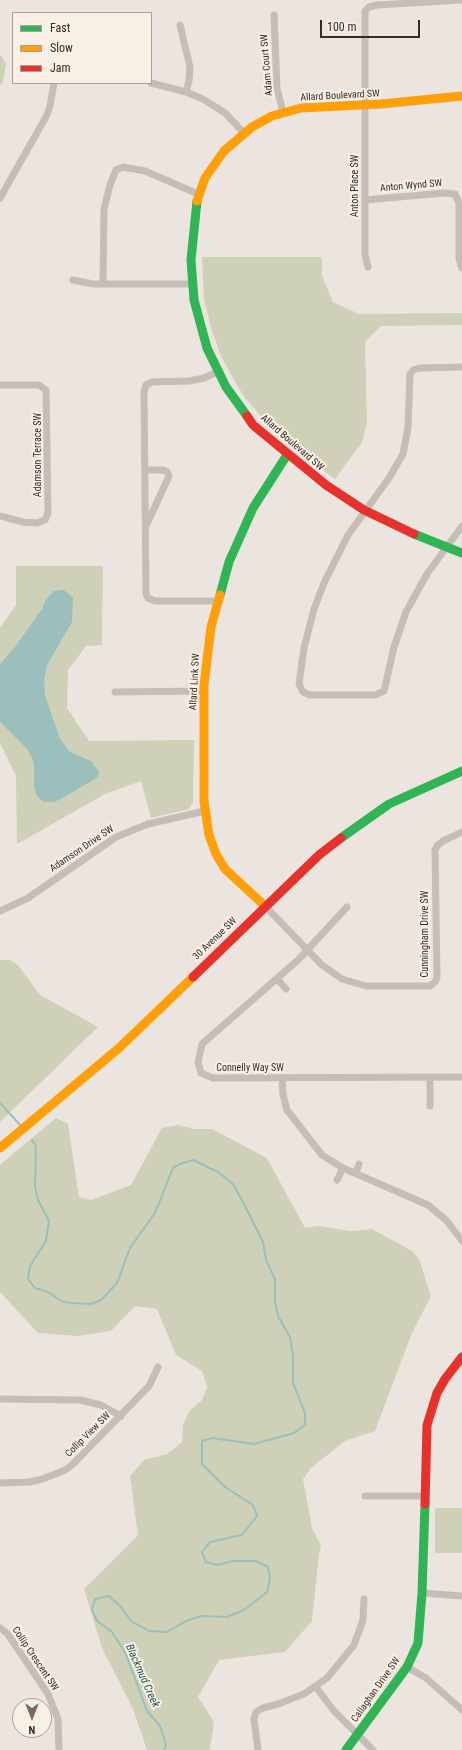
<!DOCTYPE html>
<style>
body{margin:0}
#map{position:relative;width:462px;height:1750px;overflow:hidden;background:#ece5df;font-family:"Roboto Condensed",sans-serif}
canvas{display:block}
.legend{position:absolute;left:12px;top:12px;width:140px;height:72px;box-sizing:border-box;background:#f9efe5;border:1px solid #aba099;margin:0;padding:5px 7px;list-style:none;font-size:12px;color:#352a26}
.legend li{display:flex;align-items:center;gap:8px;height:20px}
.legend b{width:20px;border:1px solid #aba099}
.north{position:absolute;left:12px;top:1698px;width:40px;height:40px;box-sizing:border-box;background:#f9efe5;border:1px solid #aba099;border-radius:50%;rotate:180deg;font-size:11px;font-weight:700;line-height:16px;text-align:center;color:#352a26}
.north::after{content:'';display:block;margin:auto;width:14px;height:18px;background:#756b67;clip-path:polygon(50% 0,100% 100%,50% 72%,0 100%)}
.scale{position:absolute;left:320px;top:20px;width:100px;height:18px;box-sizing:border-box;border:2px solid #352a26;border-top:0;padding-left:5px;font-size:12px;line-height:14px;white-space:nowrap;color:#352a26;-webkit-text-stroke:3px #f9efe5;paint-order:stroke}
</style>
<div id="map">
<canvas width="462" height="1750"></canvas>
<ul class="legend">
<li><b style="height:5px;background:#30b455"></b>Fast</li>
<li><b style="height:5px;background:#ff9f0a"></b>Slow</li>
<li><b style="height:5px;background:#e5322d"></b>Jam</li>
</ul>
<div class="north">N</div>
<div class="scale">100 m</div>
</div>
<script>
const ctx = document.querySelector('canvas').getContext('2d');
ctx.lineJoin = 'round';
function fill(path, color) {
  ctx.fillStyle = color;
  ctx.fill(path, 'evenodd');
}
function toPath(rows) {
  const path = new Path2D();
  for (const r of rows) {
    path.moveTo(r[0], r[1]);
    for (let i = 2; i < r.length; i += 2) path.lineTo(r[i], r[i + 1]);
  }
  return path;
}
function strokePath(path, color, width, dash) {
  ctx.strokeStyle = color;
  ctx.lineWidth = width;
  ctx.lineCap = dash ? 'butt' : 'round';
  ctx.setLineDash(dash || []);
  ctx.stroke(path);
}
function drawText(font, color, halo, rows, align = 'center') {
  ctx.font = font + ' "Roboto Condensed",sans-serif';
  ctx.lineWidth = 4;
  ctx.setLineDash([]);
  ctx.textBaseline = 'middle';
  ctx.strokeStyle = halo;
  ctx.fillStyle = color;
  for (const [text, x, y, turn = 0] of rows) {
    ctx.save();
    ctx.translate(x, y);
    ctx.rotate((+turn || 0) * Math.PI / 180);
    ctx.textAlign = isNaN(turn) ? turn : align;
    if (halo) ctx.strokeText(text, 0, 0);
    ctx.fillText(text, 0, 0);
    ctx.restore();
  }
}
const green = toPath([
 [0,54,6,64,3,82,0,85],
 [202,257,322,257,322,276,333,302,359,314,462,313,462,325,381,326,367,340,365,343,367,423,362,442,335,479,313,463,271,427,245,398,237,385,221,356,211,328,204,298],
 [16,566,103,566,102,645,86,646,68,670,67,708,89,741,194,740,193,802,189,809,151,818,141,781,105,794,17,844,16,776,0,743,0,628,16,605],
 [0,960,10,960,18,965,40,995,98,1027,0,1122],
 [56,1118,68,1124,79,1197,91,1200,131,1185,162,1128,178,1125,195,1129,212,1129,267,1158,305,1228,318,1226,351,1231,372,1229,412,1251,419,1259,431,1296,412,1333,375,1431,345,1441,311,1468,303,1479,312,1528,321,1546,319,1553,312,1621,285,1652,219,1660,198,1697,214,1722,210,1750,147,1750,133,1709,102,1648,84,1589,138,1535,130,1476,144,1460,167,1454,182,1442,183,1424,190,1410,202,1400,207,1387,202,1371,176,1355,157,1309,135,1306,111,1331,78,1336,38,1333,0,1292,0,1165],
 [435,1508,462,1508,462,1553,435,1553]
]);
const water = toPath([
 [64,590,73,598,72,622,47,665,44,680,45,695,60,739,70,752,91,761,99,772,98,777,61,799,54,802,44,802,37,796,34,787,34,763,32,758,27,749,0,722,0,664,15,647,42,609,46,599,54,591]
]);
const stream = toPath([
 [0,1103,21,1126],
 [32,1140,36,1146,35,1187,38,1200,49,1221,46,1241,30,1266,28,1279,35,1288,48,1292,61,1301,72,1303,92,1304,101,1300,117,1283,130,1248,155,1213,173,1168,180,1164,193,1160,218,1172,233,1184,244,1204,263,1242,266,1260,275,1279,275,1301,278,1316,290,1337,293,1356,293,1383,305,1413,305,1425,294,1433,254,1444,212,1438,202,1441,202,1464,225,1487,253,1505,257,1516,242,1535,210,1542,202,1552,206,1562,217,1565,233,1561,256,1561,268,1567,270,1579,267,1592,244,1610,227,1617,201,1616,186,1621,167,1632,149,1631,131,1621,121,1607,109,1596,95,1599,92,1610,97,1621,112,1632,126,1654,147,1711,160,1726,166,1745,164,1750]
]);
const street = toPath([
 [274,15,277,88,283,112],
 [180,25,190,67,189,81,186,92],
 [151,83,186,92,203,99,225,113,243,132],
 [0,198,47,115,50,106,54,83],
 [365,200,444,193,455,194,459,203,459,259,462,268],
 [368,267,365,254,365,11,369,7,377,5,462,0],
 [73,280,93,284,192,284],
 [103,284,104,209,110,185,116,170,123,167,145,171,198,194],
 [462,367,420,368,413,370,410,374,408,428,403,454,389,478,348,535,324,583,314,609,304,648,299,684,303,692,310,695,375,695,384,691,394,647,406,612,427,574,462,526],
 [145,470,163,470,167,472,169,476,147,524],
 [0,516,23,522,37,523,45,520,48,513,46,390,39,385,0,385],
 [217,601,155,601,148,598,146,594,144,392,146,385,152,382,189,381,204,378,217,372],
 [115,692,204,691],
 [265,906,322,965,342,979,366,986,430,986,435,982,437,977,435,850,438,845,443,841,462,832],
 [347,907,298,960,202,1044,198,1062,201,1073,213,1078,462,1077],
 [0,911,28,898,116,837,148,824,205,811],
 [277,979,286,989],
 [430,1077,430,1106],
 [282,1078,283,1095,287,1110,322,1155,343,1168,428,1205,447,1221,462,1241],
 [356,1173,359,1164],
 [337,1180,343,1168],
 [0,1399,80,1400,101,1405,121,1416],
 [0,1483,29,1482,43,1479,65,1470,72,1465,149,1386,158,1367],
 [365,1496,424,1496],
 [422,1593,462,1596],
 [0,1628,7,1633,48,1694,58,1719,59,1750],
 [407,1667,426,1678,462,1710],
 [316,1687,334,1711,373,1750],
 [258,1750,254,1719,256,1712,263,1708,278,1704,304,1694,327,1678,354,1645,363,1620,364,1599]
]);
const fast = toPath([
 [197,201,191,260,194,300,207,348,226,387,247,416],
 [414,534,462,553],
 [220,595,229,562,253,508,287,455],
 [341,838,389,804,462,771],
 [346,1750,407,1667,418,1643,422,1593,425,1504]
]);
const slow = toPath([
 [197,201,205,178,224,151,252,127,272,116,301,108,381,104,462,96],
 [220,595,211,627,204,685,204,801,209,835,216,854,225,869,265,906],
 [0,1148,119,1048,193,977]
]);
const jam = toPath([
 [247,416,253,425,326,485,364,510,414,534],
 [193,977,319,855,341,838],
 [425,1504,427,1425,437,1393,445,1379,462,1357]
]);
const streetNames = [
 ["Adam Court SW",267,65,-95],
 ["Allard Boulevard SW",340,96,-3],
 ["Anton Place SW",355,186,-90],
 ["Anton Wynd SW",411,186,-5],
 ["Allard Boulevard SW",292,443,41],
 ["Adamson Terrace SW",38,455,-90],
 ["Allard Link SW",195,682,-87],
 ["Adamson Drive SW",82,849,-34],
 ["Cunningham Drive SW",425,934,-90],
 ["30 Avenue SW",215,939,-44],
 ["Connelly Way SW",250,1068],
 ["Collip View SW",88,1435,-45],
 ["Collip Crescent SW",35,1659,56],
 ["Callaghan Drive SW",376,1690,-55]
];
const waterNames = [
 ["Blackmud Creek",142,1676,66]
];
fill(green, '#ced1b8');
fill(water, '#9abfbd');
strokePath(stream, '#9abfbd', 2);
strokePath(street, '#c5bdb8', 7);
strokePath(fast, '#30b455', 9);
strokePath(slow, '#ff9f0a', 9);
strokePath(jam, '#e5322d', 9);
drawText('10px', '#352a26', '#f9efe5', streetNames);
drawText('italic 11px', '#1b5657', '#f9efe5', waterNames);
</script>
